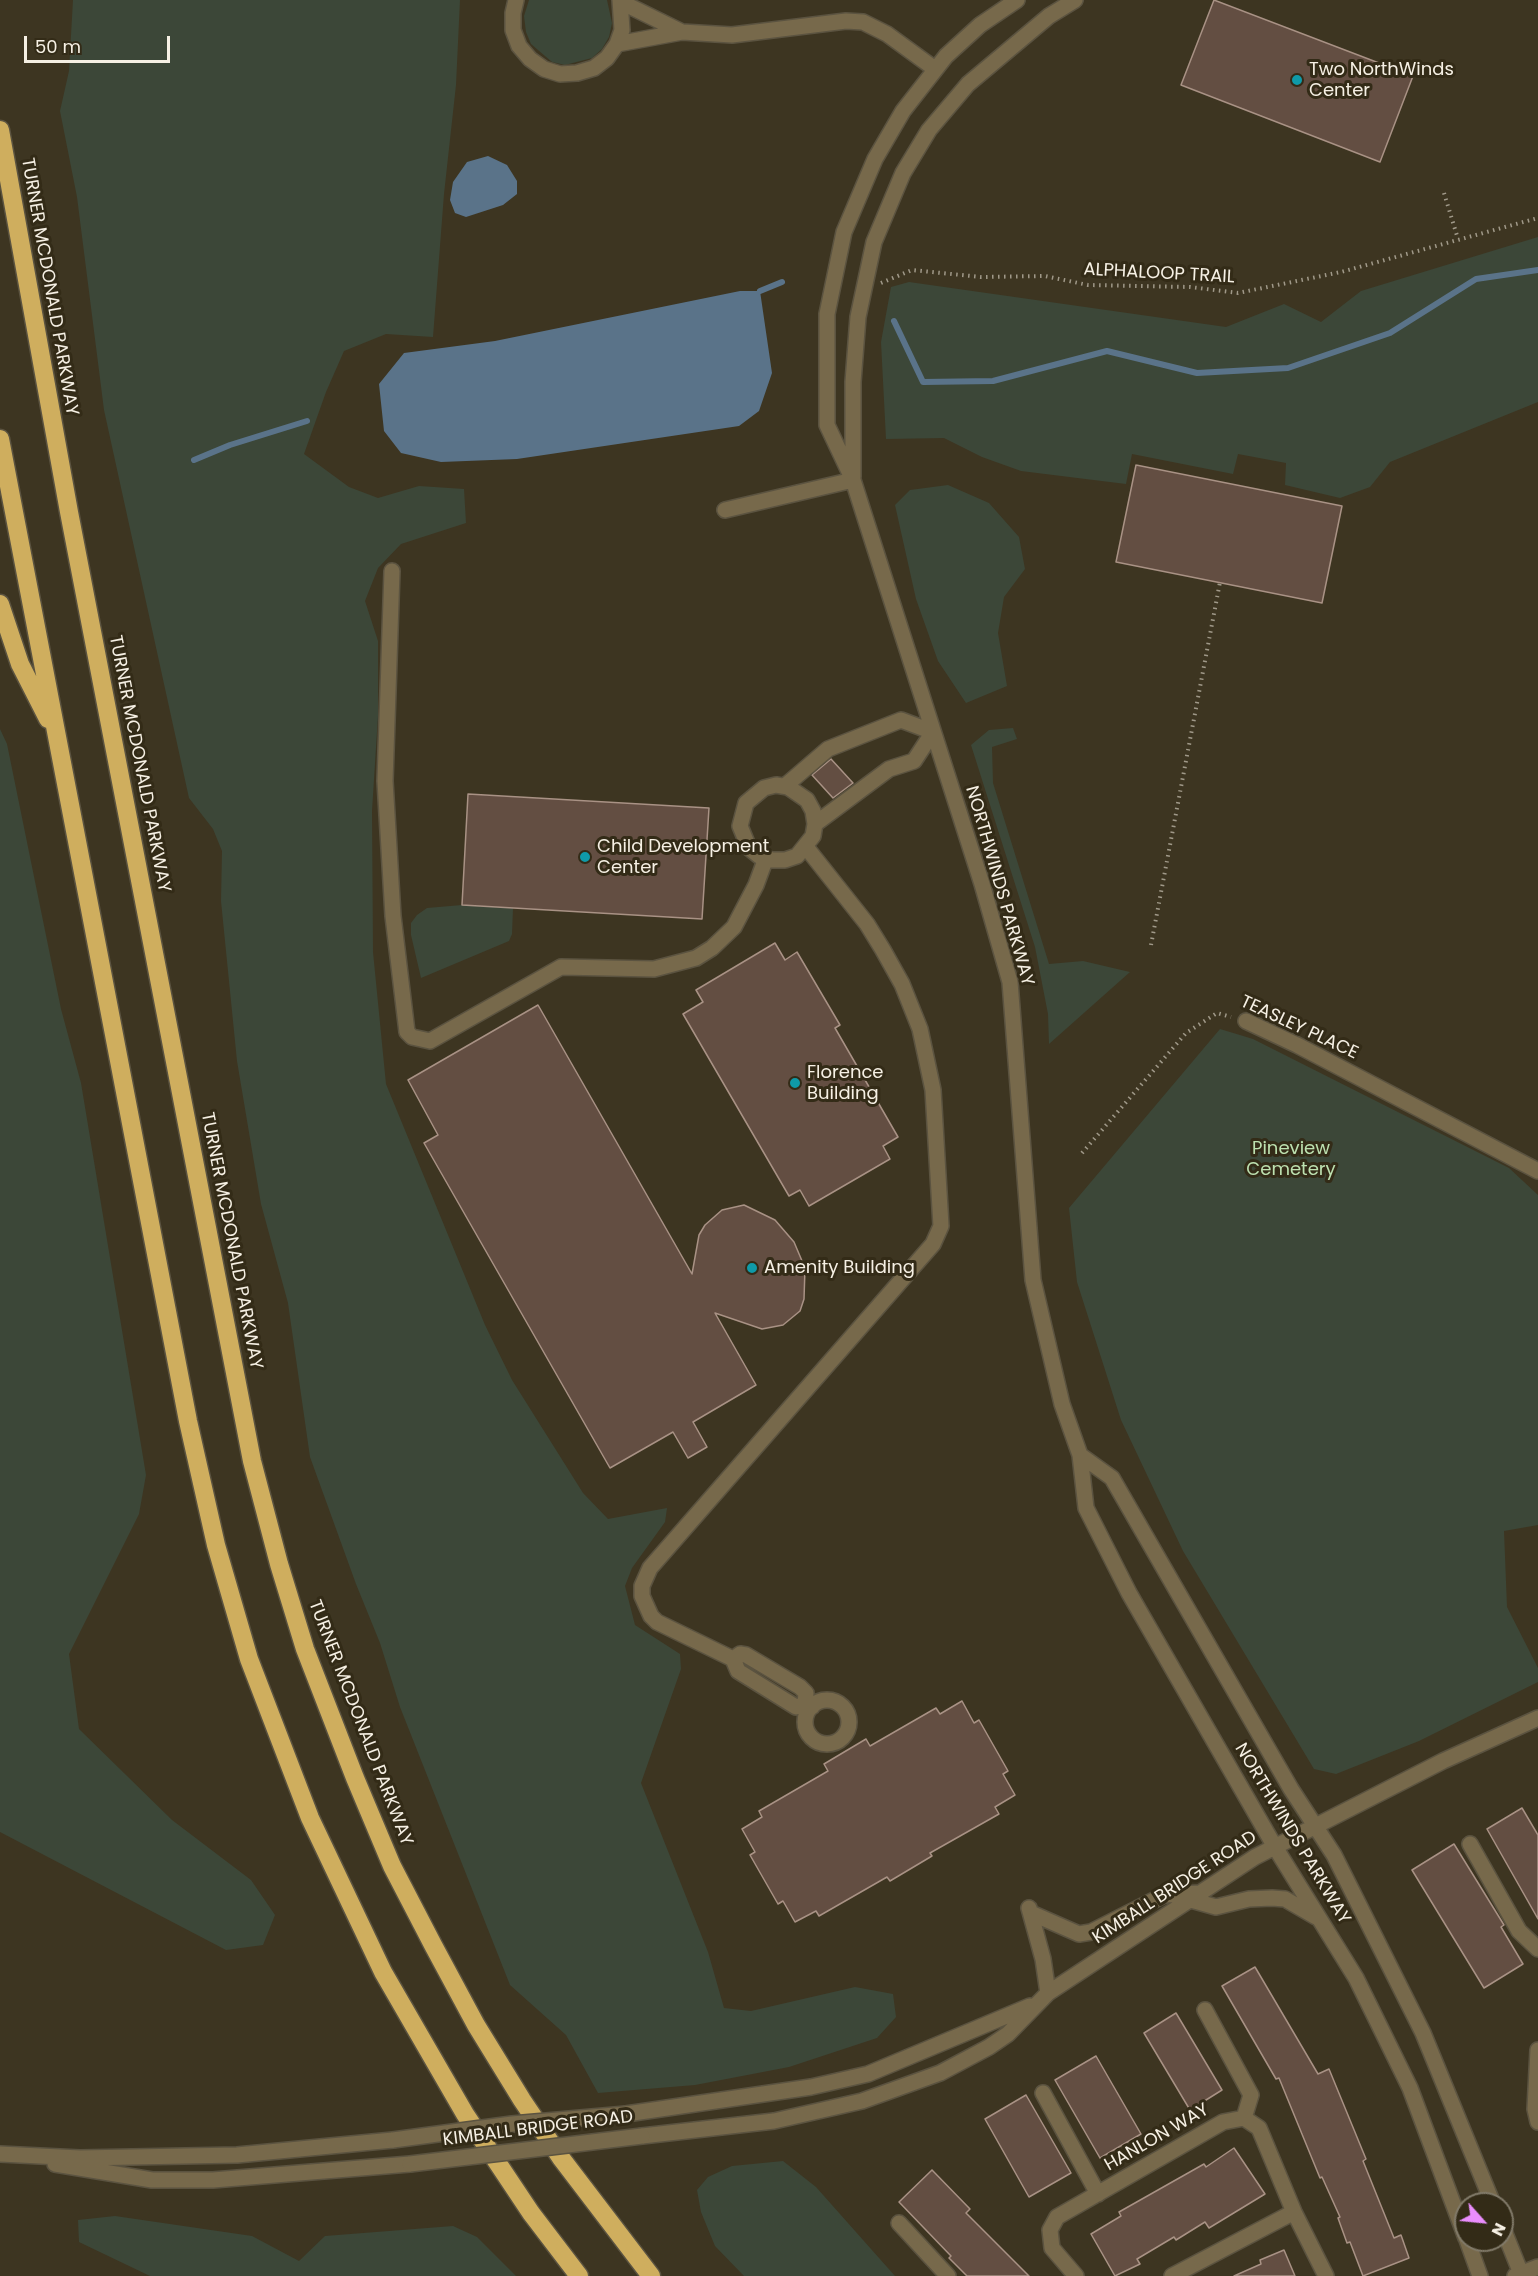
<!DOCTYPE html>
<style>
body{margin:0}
#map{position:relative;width:1538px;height:2276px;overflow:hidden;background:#3d3521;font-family:Poppins,sans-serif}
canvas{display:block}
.north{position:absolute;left:1454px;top:2192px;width:60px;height:60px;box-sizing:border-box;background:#332b17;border:2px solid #817a69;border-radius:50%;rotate:117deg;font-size:16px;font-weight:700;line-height:24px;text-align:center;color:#f6f0e4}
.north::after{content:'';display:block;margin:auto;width:21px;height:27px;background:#ea8dfd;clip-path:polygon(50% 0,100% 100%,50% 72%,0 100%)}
.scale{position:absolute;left:24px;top:36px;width:146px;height:27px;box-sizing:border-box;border:3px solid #f6f0e4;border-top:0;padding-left:8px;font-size:18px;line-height:21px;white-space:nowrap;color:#f6f0e4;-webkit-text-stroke:4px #332b17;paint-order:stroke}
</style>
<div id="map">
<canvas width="1538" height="2276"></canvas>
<div class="north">N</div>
<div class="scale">50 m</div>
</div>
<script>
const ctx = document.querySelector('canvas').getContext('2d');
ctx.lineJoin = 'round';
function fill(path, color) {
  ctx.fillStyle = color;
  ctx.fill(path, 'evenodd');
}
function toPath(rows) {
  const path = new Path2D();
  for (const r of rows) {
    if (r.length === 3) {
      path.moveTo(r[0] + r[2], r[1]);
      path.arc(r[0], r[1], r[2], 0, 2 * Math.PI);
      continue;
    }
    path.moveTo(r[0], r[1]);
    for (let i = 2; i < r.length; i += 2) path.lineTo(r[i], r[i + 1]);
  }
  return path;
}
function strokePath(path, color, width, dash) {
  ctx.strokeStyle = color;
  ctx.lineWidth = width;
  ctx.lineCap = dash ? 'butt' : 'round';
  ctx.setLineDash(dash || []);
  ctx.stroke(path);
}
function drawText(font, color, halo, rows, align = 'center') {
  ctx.font = font + ' Poppins,sans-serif';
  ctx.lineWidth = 6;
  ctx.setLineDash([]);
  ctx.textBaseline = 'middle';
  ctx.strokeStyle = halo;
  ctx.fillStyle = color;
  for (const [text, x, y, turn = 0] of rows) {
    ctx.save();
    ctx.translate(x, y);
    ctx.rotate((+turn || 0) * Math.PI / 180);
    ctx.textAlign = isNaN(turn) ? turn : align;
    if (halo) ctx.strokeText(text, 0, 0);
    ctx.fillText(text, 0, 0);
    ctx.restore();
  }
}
const green = toPath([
 [73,0,460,0,456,85,444,194,433,337,386,334,344,351,326,392,304,454,349,487,378,498,419,486,464,489,466,523,401,544,378,568,365,601,378,641,378,716,372,811,373,952,386,1084,485,1325,512,1380,583,1493,608,1519,667,1508,665,1522,632,1568,625,1586,635,1625,680,1654,681,1669,641,1783,708,1952,724,2008,751,2011,855,1987,893,1994,896,2017,877,2038,789,2067,695,2085,598,2093,566,2035,510,1985,400,1707,380,1643,356,1584,310,1457,288,1303,261,1204,237,1061,221,901,222,851,213,829,189,798,104,410,77,197,60,111,69,71],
 [529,0,607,0,612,23,609,37,602,49,592,58,565,65,552,62,531,44,526,32,524,16],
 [1538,237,1538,402,1390,462,1370,487,1340,498,1285,485,1286,463,1238,454,1233,474,1132,454,1126,484,1021,471,982,457,944,438,886,439,881,342,891,287,909,282,1226,327,1284,304,1321,322,1361,291],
 [948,485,989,503,1019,537,1025,569,1004,597,998,633,1007,686,966,703,938,661,916,599,895,505,910,490],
 [1013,728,1017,739,992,747,993,783,1049,964,1083,961,1130,972,1049,1044,1048,1014,1035,947,971,745,989,730],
 [0,729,7,744,61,1009,81,1083,146,1475,139,1514,69,1654,79,1729,172,1820,251,1880,275,1915,263,1945,226,1950,0,1832],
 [462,905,513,908,512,934,509,941,421,978,411,935,411,923,417,915,427,908],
 [1220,1029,1253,1039,1509,1168,1538,1195,1538,1525,1504,1531,1507,1607,1538,1668,1538,1682,1419,1741,1336,1774,1314,1769,1183,1551,1121,1420,1077,1282,1069,1208],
 [783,2161,816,2187,895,2276,744,2276,715,2246,701,2212,697,2190,708,2177,732,2166],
 [115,2216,252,2236,299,2261,325,2236,453,2226,477,2237,516,2276,150,2276,79,2242,78,2220]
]);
const water = toPath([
 [488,156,507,165,517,181,517,194,503,205,466,217,455,213,450,200,453,182,467,162],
 [740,291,760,291,772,373,759,411,739,426,517,459,441,462,401,453,384,431,379,384,404,353,495,341]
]);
const stream = toPath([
 [760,291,782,282],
 [894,321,923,382,993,381,1107,351,1197,373,1288,368,1390,333,1476,279,1538,270],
 [194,460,230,445,307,421]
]);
const building = toPath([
 [1214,0,1413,76,1380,162,1181,85,1214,0],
 [1136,465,1342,506,1322,603,1116,562,1136,465],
 [831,759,853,783,833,798,812,775,831,759],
 [468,794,709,808,702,919,462,905,468,794],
 [775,943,785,960,797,952,840,1025,835,1028,898,1137,883,1146,890,1159,809,1206,800,1190,789,1196,683,1014,703,1002,696,990,775,943],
 [538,1005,692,1274,699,1235,705,1225,722,1210,744,1205,775,1220,794,1242,805,1268,804,1299,800,1311,783,1325,762,1329,715,1313,756,1385,693,1422,707,1447,688,1458,673,1432,610,1468,424,1143,438,1135,408,1080,538,1005],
 [962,1701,974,1723,979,1720,1008,1771,1003,1774,1015,1795,995,1807,999,1814,930,1853,932,1856,890,1881,887,1877,819,1916,816,1911,795,1922,783,1901,778,1904,750,1855,755,1852,742,1829,762,1817,759,1811,828,1771,824,1764,866,1739,870,1746,936,1708,940,1714,962,1701],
 [1522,1808,1538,1835,1538,1919,1487,1829,1522,1808],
 [1454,1844,1504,1925,1501,1927,1523,1964,1484,1988,1412,1870,1454,1844],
 [1255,1967,1318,2074,1329,2069,1366,2159,1363,2161,1394,2238,1401,2235,1409,2258,1363,2276,1350,2242,1347,2243,1338,2218,1340,2217,1322,2177,1320,2178,1279,2078,1276,2079,1222,1986,1255,1967],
 [1176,2013,1222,2090,1190,2110,1144,2033,1176,2013],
 [1096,2056,1141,2134,1100,2158,1055,2080,1096,2056],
 [1026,2095,1071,2173,1029,2197,985,2119,1026,2095],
 [1234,2148,1265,2194,1209,2228,1205,2222,1176,2240,1174,2237,1137,2259,1140,2264,1115,2276,1091,2234,1121,2216,1119,2212,1204,2164,1206,2167,1234,2148],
 [932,2170,970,2209,966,2213,1029,2276,967,2276,949,2258,951,2256,899,2202,932,2170],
 [1284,2250,1295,2276,1234,2276,1261,2264,1260,2260,1284,2250]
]);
const path = toPath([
 [1444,193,1458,239],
 [881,283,912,270,981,277,1045,276,1088,285,1190,287,1238,293,1341,272,1538,218],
 [1151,945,1220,582],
 [1082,1153,1186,1033,1217,1013,1231,1017]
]);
const minor = toPath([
 [516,0,513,13,513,30,519,46,530,59,544,69,560,74,577,73,594,68,607,58,617,44,622,30,620,0],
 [1017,0,980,25,946,56,903,111,875,159,844,232,827,314,827,425,853,480,982,884,1010,982,1033,1280,1062,1404,1080,1455,1086,1508,1129,1593,1275,1847,1356,1978,1410,2088,1466,2238],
 [621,2,682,32],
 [617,44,682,32,732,35,846,21,863,22,887,34,935,69],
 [853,477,853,382,858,317,874,242,903,173,929,130,968,84,1049,16,1075,0],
 [725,510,853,480],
 [392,571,385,781,393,916,407,1032,412,1037,430,1041,561,967,654,969,696,958,712,948,734,927,756,885,766,858],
 [785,786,828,749,901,720,933,732],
 [815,824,813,811,807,800,788,787,776,785,764,788,746,803,740,826,749,848,759,856,772,860,785,860,797,856,813,836,815,824,889,769,914,761,933,732],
 [806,847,867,924,883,950,902,984,920,1029,933,1090,941,1226,933,1244,650,1568,642,1586,642,1596,651,1616,657,1622,733,1659,738,1671,796,1707,805,1704,812,1707],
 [1246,1021,1297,1045,1538,1171],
 [1080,1455,1112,1478,1291,1789,1334,1855,1423,2033,1493,2204],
 [733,1659,740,1654,746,1655,800,1687,806,1693,805,1704],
 [827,1722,22],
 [1470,1844,1519,1931,1538,1949],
 [1191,1900,1216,1907,1249,1899,1272,1898,1285,1899,1316,1917],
 [1029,1908,1043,1959,1048,1993],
 [1031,1913,1079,1934,1091,1932,1164,1895,1200,1893],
 [1205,2010,1251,2095,1244,2118],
 [1538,2050,1535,2109,1538,2122],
 [1043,2093,1098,2194],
 [626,2114,811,2087,868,2074,1030,2006],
 [642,2136,774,2121,862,2101,940,2073,989,2047,1008,2034,1048,1993,1255,1857,1443,1761,1538,1718],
 [0,2154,80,2158,237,2155,393,2140],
 [55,2164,152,2180,213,2180,410,2164],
 [899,2223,948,2276],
 [1502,2226,1522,2276],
 [1467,2240,1480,2276],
 [1076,2276,1052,2248,1050,2230,1057,2217,1223,2122,1244,2118,1259,2128,1294,2212,1326,2276],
 [1172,2276,1294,2212],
 [1515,2276,1538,2267]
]);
const highway = toPath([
 [0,130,69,512,252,1461,279,1564,305,1649,355,1778,392,1866,433,1945,476,2025,522,2100,561,2158,651,2276],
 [0,439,188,1421,216,1545,249,1659,310,1818,383,1972,465,2114,531,2213,579,2276],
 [0,604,20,664,48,719]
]);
const minorBridge = toPath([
 [393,2140,512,2124,626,2114],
 [410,2164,642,2136]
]);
const markers = [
 [1297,80,6,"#0f9aa8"],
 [585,857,6,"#0f9aa8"],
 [795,1083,6,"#0f9aa8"],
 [752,1268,6,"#0f9aa8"]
];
const poiNames = [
 ["Two NorthWinds",1309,70],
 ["Center",1309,91],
 ["Child Development",597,847],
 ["Center",597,868],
 ["Florence",807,1073],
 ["Building",807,1094],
 ["Amenity Building",764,1268]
];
const streetNames = [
 ["ALPHALOOP TRAIL",1159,274,3],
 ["TURNER MCDONALD PARKWAY",49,287,80],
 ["TURNER MCDONALD PARKWAY",139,764,79],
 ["NORTHWINDS PARKWAY",999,886,74],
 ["TEASLEY PLACE",1299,1028,25],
 ["TURNER MCDONALD PARKWAY",231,1241,79],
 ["TURNER MCDONALD PARKWAY",360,1723,69],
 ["NORTHWINDS PARKWAY",1292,1834,59],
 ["KIMBALL BRIDGE ROAD",1175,1888,-33],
 ["KIMBALL BRIDGE ROAD",538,2129,-7],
 ["HANLON WAY",1157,2138,-30]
];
const parkNames = [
 ["Pineview",1291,1149],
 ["Cemetery",1291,1170]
];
fill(green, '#3c4738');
fill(water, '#5a7389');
strokePath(stream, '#5a7389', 6);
fill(building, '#634e42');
strokePath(building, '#a99285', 1.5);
strokePath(minor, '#5b5340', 18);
strokePath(highway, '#5b5340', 21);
strokePath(path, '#a09989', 4, [1.5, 4.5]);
strokePath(minor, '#77694b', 15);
strokePath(highway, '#cfae5e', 18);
strokePath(minorBridge, '#5b5340', 18, []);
strokePath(minorBridge, '#77694b', 15);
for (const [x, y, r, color] of markers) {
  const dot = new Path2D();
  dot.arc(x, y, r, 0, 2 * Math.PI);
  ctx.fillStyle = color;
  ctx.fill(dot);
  strokePath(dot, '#332b17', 2);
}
drawText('18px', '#f6f0e4', '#332b17', poiNames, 'left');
drawText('18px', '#f6f0e4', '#332b17', streetNames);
drawText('18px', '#bde1b0', '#332b17', parkNames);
</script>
